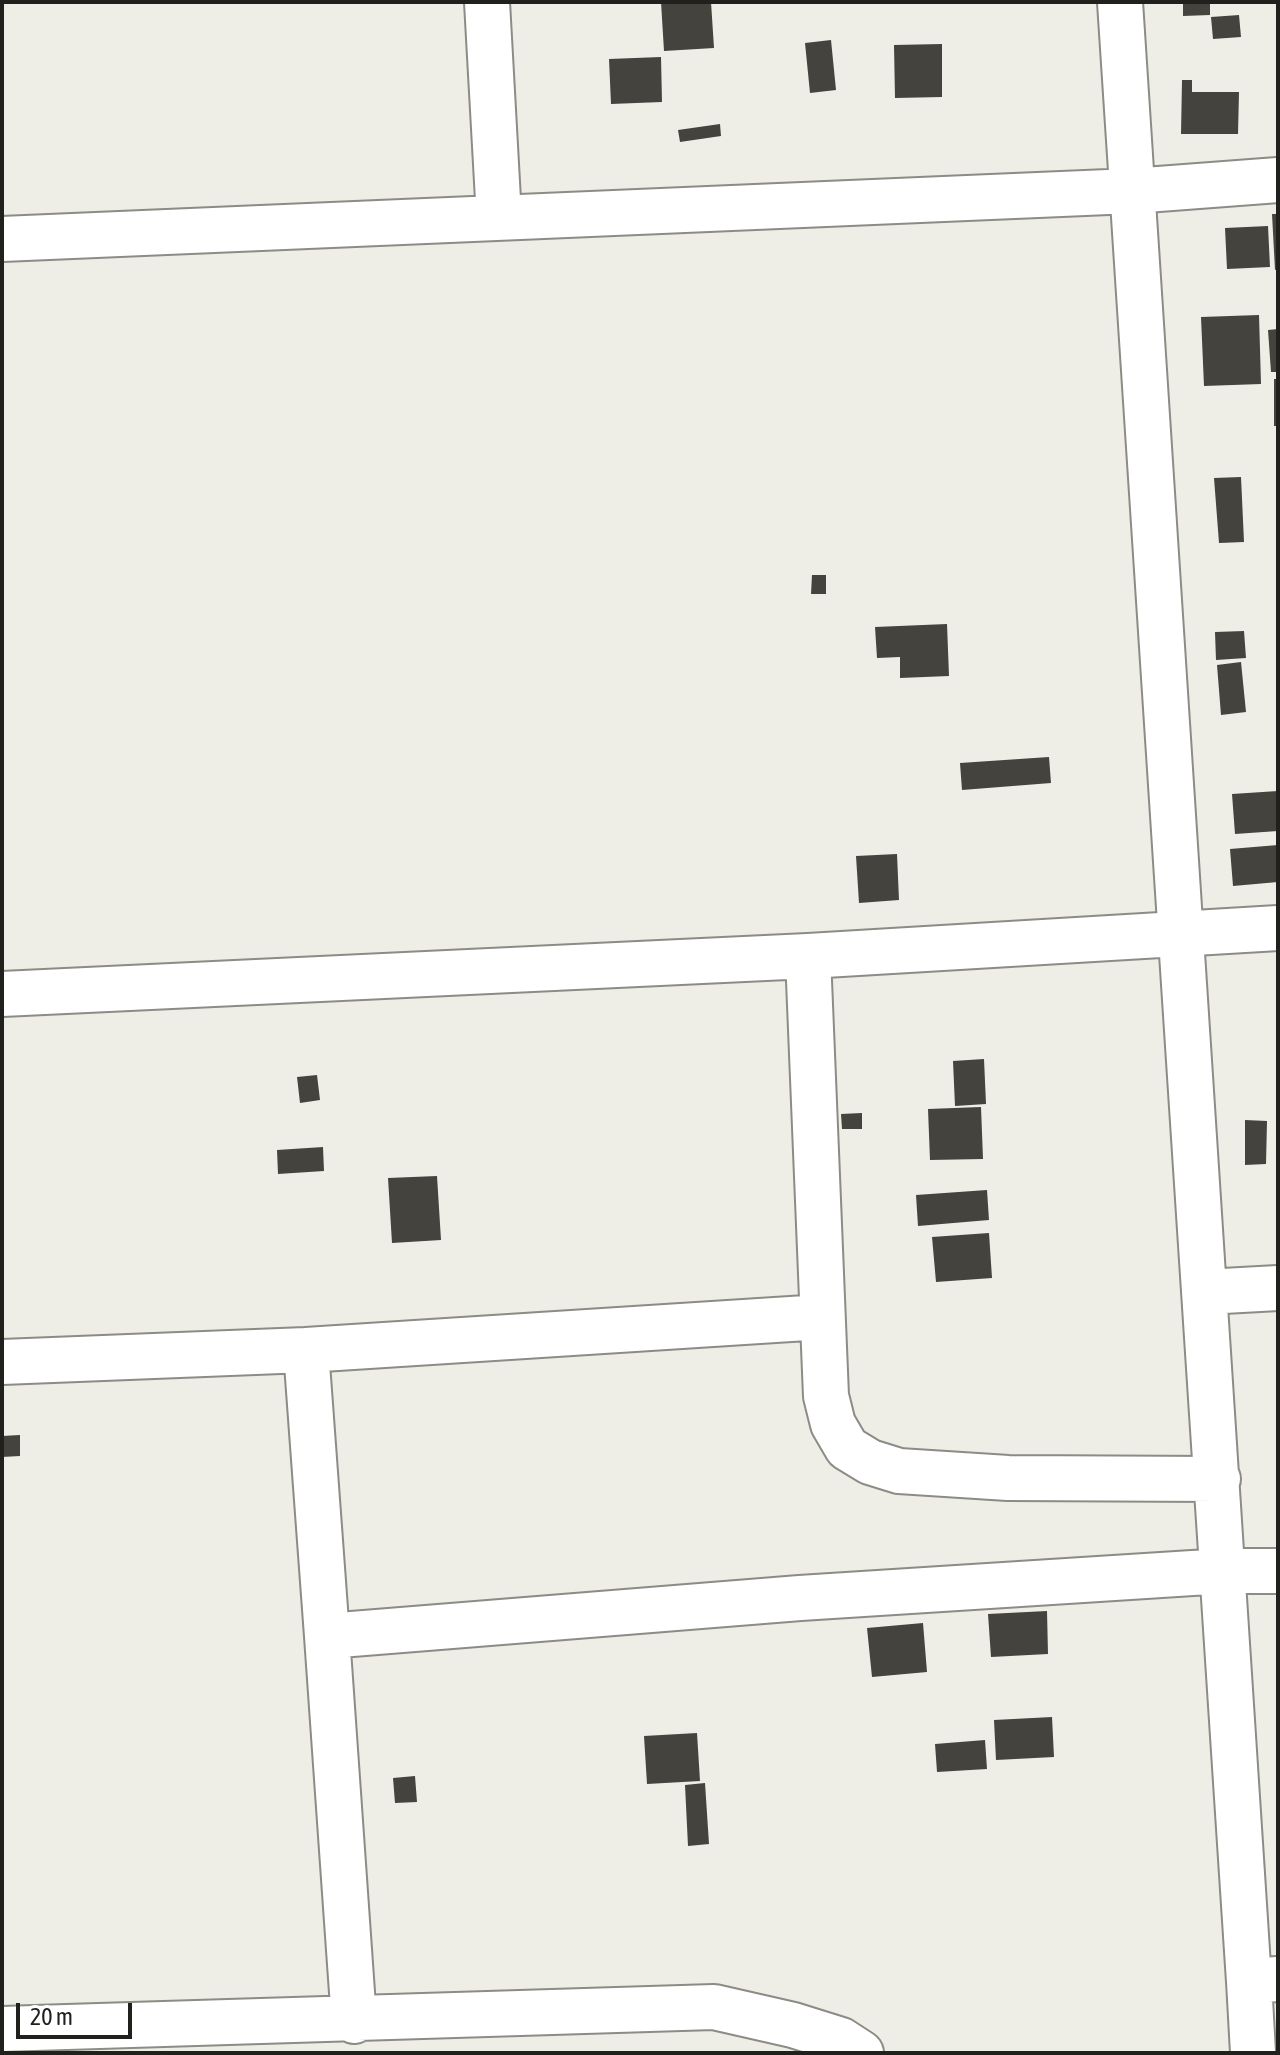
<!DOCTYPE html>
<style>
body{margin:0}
#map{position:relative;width:1280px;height:2055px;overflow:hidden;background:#eeede6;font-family:"Asap Condensed",sans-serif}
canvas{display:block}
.frame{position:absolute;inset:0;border:4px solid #20201d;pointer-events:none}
.scale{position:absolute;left:16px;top:2003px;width:116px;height:36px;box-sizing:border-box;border:4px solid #20201d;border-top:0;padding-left:10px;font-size:24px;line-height:28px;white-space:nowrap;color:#20201d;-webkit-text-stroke:6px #fff;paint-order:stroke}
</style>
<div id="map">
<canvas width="1280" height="2055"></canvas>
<div class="frame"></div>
<div class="scale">20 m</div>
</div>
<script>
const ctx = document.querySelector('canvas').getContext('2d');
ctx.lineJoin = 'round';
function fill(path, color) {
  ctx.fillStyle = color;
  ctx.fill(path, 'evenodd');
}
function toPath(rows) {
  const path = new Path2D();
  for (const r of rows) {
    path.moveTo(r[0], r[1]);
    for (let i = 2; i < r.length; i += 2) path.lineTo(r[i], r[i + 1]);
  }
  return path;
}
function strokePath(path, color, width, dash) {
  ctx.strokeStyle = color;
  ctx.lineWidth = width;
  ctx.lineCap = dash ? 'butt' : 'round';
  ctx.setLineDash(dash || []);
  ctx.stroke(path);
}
const building = toPath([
 [661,2,711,2,714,48,664,51],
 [1183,2,1210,2,1210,15,1183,16],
 [1239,15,1241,37,1213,39,1211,17],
 [831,40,836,90,810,93,805,43],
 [942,44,942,97,895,98,894,45],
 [661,57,662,102,611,104,609,59],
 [1182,80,1192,80,1192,92,1239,92,1238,134,1181,134],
 [720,124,721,136,680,142,678,130],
 [1272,214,1278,214,1278,269,1275,270],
 [1268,226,1270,267,1227,269,1225,228],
 [1259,315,1261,384,1204,386,1201,317],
 [1278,329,1278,372,1271,372,1268,330],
 [1274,379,1278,379,1278,426,1274,426],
 [1241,477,1244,542,1219,543,1214,478],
 [812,575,826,575,826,594,811,594],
 [947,624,949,676,900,678,900,657,877,658,875,627],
 [1244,631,1246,658,1216,660,1215,632],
 [1241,662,1246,712,1221,715,1217,665],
 [1049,757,1051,783,962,790,960,763],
 [1278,791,1278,831,1235,834,1232,794],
 [1278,845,1278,882,1233,886,1230,849],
 [897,854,899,900,859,903,856,856],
 [984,1059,986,1104,955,1106,953,1061],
 [317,1075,320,1100,300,1103,297,1077],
 [981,1107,983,1159,930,1160,928,1109],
 [862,1113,862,1129,842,1129,841,1114],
 [1245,1120,1267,1121,1266,1164,1245,1165],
 [323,1147,324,1171,278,1174,277,1150],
 [437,1176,441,1240,392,1243,388,1178],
 [987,1190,989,1220,918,1226,916,1195],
 [989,1233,992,1278,936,1282,932,1237],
 [20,1435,20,1456,2,1457,2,1436],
 [1047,1611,1048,1654,991,1657,988,1614],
 [923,1623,927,1672,872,1677,867,1628],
 [1052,1717,1054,1757,996,1760,994,1720],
 [697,1733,700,1781,647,1784,644,1736],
 [985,1740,987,1769,937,1772,935,1744],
 [415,1776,417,1802,395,1803,393,1778],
 [705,1783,709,1844,688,1846,685,1785]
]);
const minor = toPath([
 [487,2,499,218],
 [1120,2,1249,1981,1278,1979],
 [2,239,1132,191,1278,180],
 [808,956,826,1396,833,1424,847,1448,870,1462,899,1471,1008,1478,1218,1479],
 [2,994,808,956,1278,928],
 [1205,1292,1278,1288],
 [2,1362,306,1350],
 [327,1636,306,1350,822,1317],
 [1249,1981,1253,2053],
 [354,2021,327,1636,800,1598,1224,1571,1278,1571],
 [2,2029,714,2007,793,2025,841,2040,861,2053]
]);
fill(building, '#44433e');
strokePath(minor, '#8c8b85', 48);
strokePath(minor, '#fff', 44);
</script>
